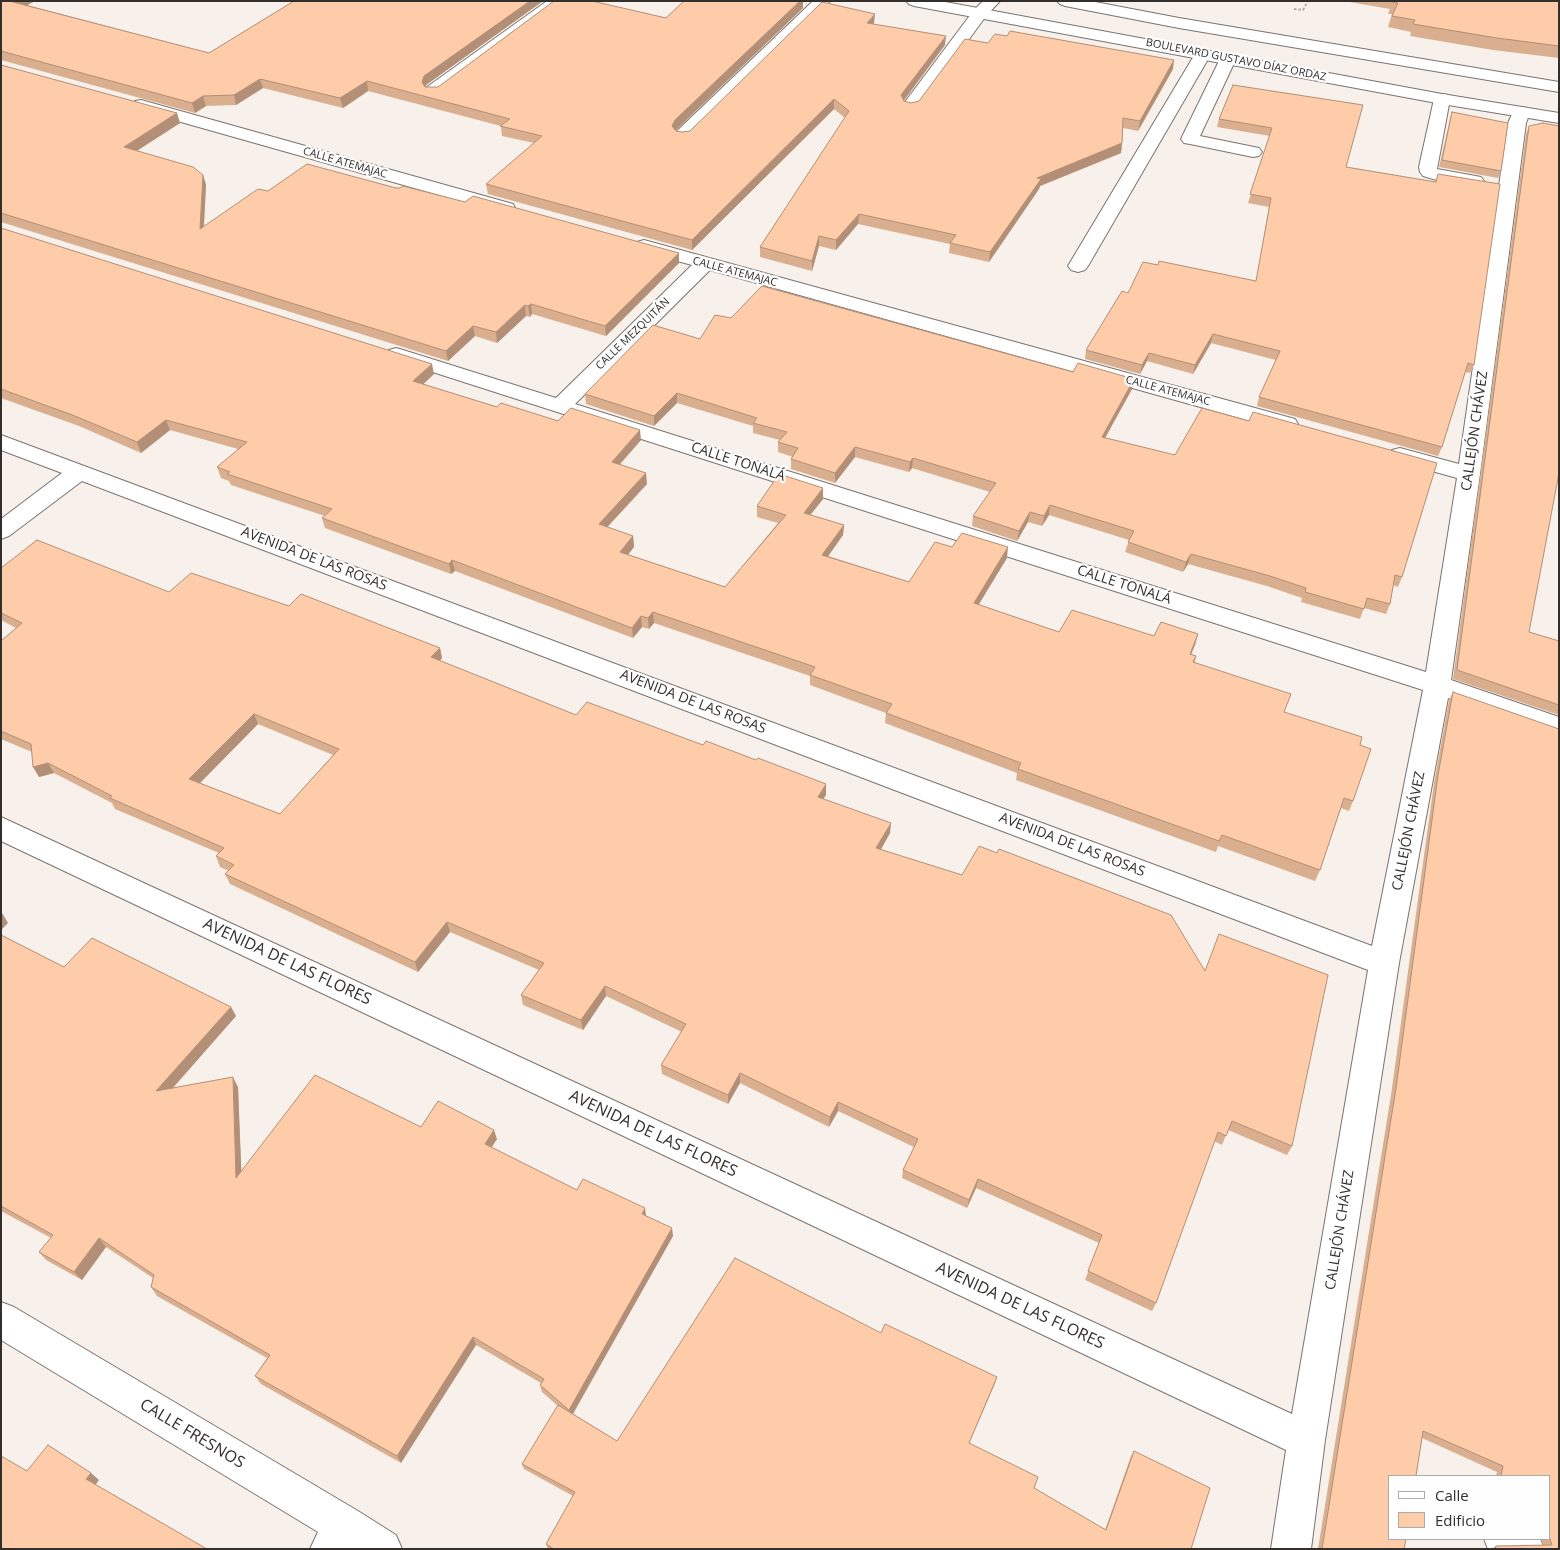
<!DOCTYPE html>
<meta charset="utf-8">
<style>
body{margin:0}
#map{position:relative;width:1560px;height:1550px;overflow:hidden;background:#f7f0eb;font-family:"Open Sans",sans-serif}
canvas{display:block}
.frame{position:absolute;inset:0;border:2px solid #322f2d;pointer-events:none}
.legend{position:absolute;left:1388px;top:1475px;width:162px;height:65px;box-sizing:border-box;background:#fefefe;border:1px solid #acabaa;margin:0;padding:6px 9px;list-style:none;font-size:15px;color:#322f2d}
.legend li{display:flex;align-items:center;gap:10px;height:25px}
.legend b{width:25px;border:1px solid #acabaa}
</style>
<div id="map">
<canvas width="1560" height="1550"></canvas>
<div class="frame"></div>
<ul class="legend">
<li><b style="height:6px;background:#fff"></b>Calle</li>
<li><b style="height:14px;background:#fecca8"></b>Edificio</li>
</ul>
</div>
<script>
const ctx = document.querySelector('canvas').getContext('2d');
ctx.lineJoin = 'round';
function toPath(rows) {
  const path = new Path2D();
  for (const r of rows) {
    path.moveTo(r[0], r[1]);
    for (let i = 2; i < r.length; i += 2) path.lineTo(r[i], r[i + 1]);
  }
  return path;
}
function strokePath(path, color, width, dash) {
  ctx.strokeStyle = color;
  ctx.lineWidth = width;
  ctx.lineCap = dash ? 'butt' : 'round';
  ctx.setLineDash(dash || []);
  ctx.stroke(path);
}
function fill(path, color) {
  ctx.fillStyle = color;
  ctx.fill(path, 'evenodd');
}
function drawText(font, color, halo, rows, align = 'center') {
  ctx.font = font + ' "Open Sans",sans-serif';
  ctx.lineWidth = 4.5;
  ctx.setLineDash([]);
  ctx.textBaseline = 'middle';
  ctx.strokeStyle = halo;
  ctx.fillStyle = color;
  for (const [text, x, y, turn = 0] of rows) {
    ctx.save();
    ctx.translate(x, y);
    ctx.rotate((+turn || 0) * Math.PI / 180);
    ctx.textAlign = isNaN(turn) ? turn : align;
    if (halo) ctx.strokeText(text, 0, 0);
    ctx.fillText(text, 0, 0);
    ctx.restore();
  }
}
const path = toPath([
 [1294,9,1303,10,1308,1]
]);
const minor = toPath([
 [547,1,565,1,439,95,427,95,425,91,427,87,547,1],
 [813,1,830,1,689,139,683,140,677,139,674,135,677,131,813,1],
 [983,1,1000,1,986,16,917,110,911,111,905,110,902,106,974,10,983,1],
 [1203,49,1209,51,1211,54,1088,266,1085,270,1078,272,1071,270,1068,266,1195,54,1197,51,1203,49],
 [1228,54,1234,56,1236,59,1200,136,1259,148,1262,152,1259,156,1253,157,1190,144,1184,143,1181,139,1220,59,1222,56,1228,54],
 [1442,94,1448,95,1450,99,1437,169,1481,177,1484,181,1481,185,1475,186,1440,181,1423,176,1420,172,1419,167,1434,99,1436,95,1442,94],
 [141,100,513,204,515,208,513,212,506,214,499,212,135,109,132,105,135,101,141,100],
 [1521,107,1527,108,1530,112,1526,123,1480,474,1451,680,1559,717,1559,737,1448,698,1399,963,1325,1440,1311,1549,1271,1549,1286,1450,1,841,1,817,1292,1414,1368,970,82,481,9,536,1,539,1,519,62,473,1,450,1,435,1372,946,1423,690,389,358,386,354,389,350,396,348,403,350,556,398,692,265,637,250,634,246,637,242,644,240,1295,419,1298,424,1295,429,1287,431,1279,429,710,270,575,404,1426,672,1457,478,1392,460,1389,455,1392,450,1400,448,1459,464,1508,123,1515,108,1521,107],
 [1,1302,14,1307,358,1511,396,1535,402,1549,310,1549,318,1532,1,1340,1,1302],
 [1484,1539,1540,1539,1544,1549,1488,1549,1484,1539]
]);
const major = toPath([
 [906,1,940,1,1442,94,1559,113,1559,123,1442,104,914,6,909,4,906,1],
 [1057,1,1090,1,1179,18,1559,82,1559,92,1179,28,1065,6,1060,4,1057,1]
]);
const wall = toPath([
 [1,1,27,5,209,53,294,1,543,1,426,85,425,87,438,87,666,18,684,1,803,1,803,8,675,130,682,132,690,131,874,23,874,24,945,45,904,101,911,103,919,101,988,43,1173,69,1138,131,1123,128,1122,143,1121,153,1040,186,1039,189,989,262,949,253,950,244,858,224,836,250,819,246,812,271,760,257,760,247,845,118,834,109,692,250,488,194,486,184,534,143,502,136,501,126,368,91,343,108,263,88,236,105,206,106,195,113,1,60],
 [1344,1,1559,1,1559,58,1493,50,1410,36,1411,32,1388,27,1392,14,1388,14,1390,9],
 [1,65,180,123,137,151,203,175,206,185,204,227,268,191,679,263,606,336,532,314,530,317,526,316,497,343,475,336,448,361,1,222],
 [1233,85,1346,167,1435,182,1438,174,1474,365,1470,373,1465,372,1442,447,1438,456,1257,406,1259,397,1276,360,1211,343,1193,374,1147,361,1140,374,1085,359,1086,350,1128,293,1158,265,1256,281,1269,207,1248,203,1270,136,1217,127,1219,119],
 [1452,112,1501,171,1498,178,1439,167,1450,119],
 [1529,126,1529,632,1559,641,1559,715,1453,679,1526,134],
 [1,228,434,374,423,384,497,407,641,440,620,464,647,484,607,527,633,536,634,547,628,555,725,587,778,523,757,517,757,506,823,488,823,499,810,515,844,525,843,535,828,556,909,582,952,547,1007,558,978,605,1059,632,1154,636,1198,634,1195,645,1191,654,1196,656,1195,662,1284,712,1360,745,1353,801,1349,811,1341,808,1320,870,1315,881,1218,846,1216,852,1016,780,1017,773,885,723,886,713,810,685,810,676,654,623,649,629,642,627,633,638,455,571,451,574,325,528,322,518,325,516,231,485,229,481,221,478,217,467,238,449,170,430,141,453,79,426,1,398],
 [731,318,1132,389,1105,438,1402,577,1398,587,1393,585,1390,604,1386,614,1364,608,1360,619,1301,602,1302,598,1267,586,1188,564,1183,572,1125,552,1129,540,1049,515,1042,526,1028,522,1017,541,972,526,973,516,990,492,912,468,909,472,855,457,835,483,791,469,791,459,793,457,778,452,778,442,780,440,753,433,753,426,677,403,654,426,586,404,585,394,700,339],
 [1,568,169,592,289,606,440,648,442,658,440,661,576,715,826,795,823,799,890,833,881,849,1292,1146,1287,1155,1228,1130,1222,1145,1214,1141,1156,1303,1152,1311,1085,1280,1099,1243,976,1188,967,1208,902,1178,903,1170,914,1147,838,1111,829,1127,740,1083,728,1104,662,1074,661,1065,682,1032,606,996,583,1030,523,1005,521,995,539,970,450,932,418,972,230,884,225,874,229,871,220,867,216,856,219,853,115,809,112,803,54,773,39,777,32,752,1,739,1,641,16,628,1,620],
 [258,724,333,755,280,814,200,783],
 [1453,692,1559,1549,1492,1549,1496,1546,1543,1545,1541,1539,1549,1539,1549,1476,1496,1476,1497,1472,1422,1438,1404,1549,1318,1549,1391,1095,1434,783,1449,700],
 [1,935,64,967,236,1016,173,1088,238,1087,241,1172,421,1127,497,1139,491,1147,577,1190,646,1216,673,1236,573,1414,617,1441,881,1333,997,1377,995,1383,969,1443,1034,1488,1105,1530,1131,1456,1134,1451,1191,1549,548,1549,546,1544,573,1496,524,1469,522,1464,558,1406,542,1392,540,1385,541,1383,476,1345,401,1463,261,1384,255,1376,267,1358,157,1296,151,1287,153,1278,106,1247,82,1280,46,1260,39,1252,51,1238,1,1211]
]);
const shadedWall = toPath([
 [14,1,35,1,17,11],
 [530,1,543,1,426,85,423,92,422,82,424,76],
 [800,1,803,1,803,8,676,130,672,136,672,126,675,120],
 [875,14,874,23,866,32,867,23],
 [946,36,945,45,900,105,901,95],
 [1174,60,1173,69,1138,131,1140,121],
 [260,79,263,88,236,105,234,95],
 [367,81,368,91,343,108,340,98],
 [203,96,206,106,195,113,192,103],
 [834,99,834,109,692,250,692,240],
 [177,113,180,123,127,157,124,147],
 [1122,143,1121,153,1040,186,1039,189,989,262,990,252,1037,178],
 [203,175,206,185,203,239,200,229],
 [859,214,858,224,836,250,836,240],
 [819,236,819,246,812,271,812,261],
 [679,253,679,263,606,336,605,326],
 [531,304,532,314,530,317,528,306],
 [525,305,526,316,497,343,496,332],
 [473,326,475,336,448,361,446,351],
 [1213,334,1211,343,1193,374,1195,365],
 [1149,353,1147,361,1140,374,1142,365],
 [432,364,434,374,415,392,413,381],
 [1134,379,1132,389,1100,447,1102,437],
 [677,393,677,403,654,426,654,416],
 [166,420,170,430,141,453,137,442],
 [640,430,641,440,613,472,612,462],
 [855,447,855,457,835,483,835,473],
 [913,458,912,468,909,472,910,462],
 [646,473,647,484,600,535,599,524],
 [823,488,823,499,804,523,804,513],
 [1050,505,1049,515,1042,526,1044,516],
 [1030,512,1028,522,1017,541,1019,531],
 [844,525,843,535,822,565,822,555],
 [633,536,634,547,621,563,620,552],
 [1008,547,1007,558,973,614,974,603],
 [1191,554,1188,564,1183,572,1186,562],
 [452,560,455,571,451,574,449,564],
 [653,612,654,623,649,629,648,618],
 [641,616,642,627,633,638,632,628],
 [1198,634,1195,645,1187,664,1190,654],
 [440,648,442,658,433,668,431,657],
 [254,714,258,724,194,789,189,779],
 [48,763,54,773,39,777,33,767],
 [826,784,826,795,818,807,818,797],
 [891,823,890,833,876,858,876,848],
 [1,913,2,913,8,923,1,930],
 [447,922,450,932,418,972,415,962],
 [605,986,606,996,583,1030,581,1020],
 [231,1007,236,1016,162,1100,156,1091],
 [740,1073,740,1083,728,1104,728,1095],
 [233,1077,238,1087,242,1187,236,1178],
 [838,1102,838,1111,829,1127,830,1117],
 [494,1130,497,1139,488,1153,485,1144],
 [978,1179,976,1188,967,1208,969,1200],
 [645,1208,646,1216,642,1214],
 [672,1228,673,1236,571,1417,569,1410],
 [99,1238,106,1247,82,1280,74,1272],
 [473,1337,476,1345,401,1463,397,1456],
 [997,1377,995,1383,967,1448,969,1443],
 [91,1473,99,1480,94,1487,86,1479]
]);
const building = toPath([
 [1,1,14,1,13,2,209,53,294,1,530,1,424,76,422,82,425,87,438,87,554,1,592,1,666,18,684,1,800,1,675,120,672,126,676,131,682,132,690,131,822,2,875,14,867,23,946,36,901,95,904,101,911,103,919,101,965,39,988,43,995,34,1007,36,1010,31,1174,60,1140,121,1123,118,1122,143,1037,178,1041,179,990,252,950,243,956,235,859,214,836,240,819,236,812,261,760,247,849,111,834,99,692,240,486,184,542,136,500,126,510,119,367,81,340,98,260,79,234,95,203,96,192,103,1,51,1,1],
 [1392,1,1559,1,1559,46,1497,38,1413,24,1415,20,1392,16,1398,3,1392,2,1392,1],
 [1,65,177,113,124,147,193,167,203,175,200,229,258,189,268,191,307,164,396,188,400,188,403,186,465,202,473,196,679,253,605,326,531,304,528,306,525,305,496,332,473,326,446,351,1,213,1,65],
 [1233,85,1363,105,1346,167,1436,182,1438,174,1500,184,1474,365,1468,363,1442,447,1259,397,1280,351,1213,334,1195,365,1149,353,1142,365,1086,350,1122,291,1128,293,1143,262,1158,265,1159,261,1256,281,1271,198,1250,194,1272,128,1219,119,1233,85],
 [1452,112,1508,123,1501,171,1442,160,1452,112],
 [1543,123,1559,126,1559,473,1529,632,1559,641,1559,705,1457,670,1529,126,1543,123],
 [1,228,432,364,413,381,497,407,501,403,558,421,571,408,640,430,612,462,646,473,599,524,633,536,620,552,725,587,786,515,757,506,779,474,823,488,804,513,844,525,822,555,909,582,935,542,952,547,962,533,1008,547,974,603,1059,632,1072,610,1154,636,1161,622,1198,634,1190,654,1196,656,1193,662,1291,694,1284,712,1362,737,1360,745,1371,749,1353,801,1344,798,1320,870,1222,835,1219,841,1018,769,1021,763,886,713,892,704,810,675,815,667,653,612,648,618,641,616,632,628,452,560,449,564,322,518,332,509,227,474,230,472,217,467,247,442,166,420,137,442,75,416,1,389,1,228],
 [762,286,1073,372,1078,363,1134,379,1102,437,1175,455,1202,408,1249,421,1253,412,1437,463,1402,577,1395,575,1390,604,1367,598,1364,609,1305,592,1306,588,1270,576,1191,554,1186,562,1128,542,1134,531,1050,505,1044,516,1030,512,1019,531,973,516,996,483,913,458,910,462,855,447,835,473,791,459,798,448,778,442,787,432,753,423,757,418,677,393,654,416,585,394,653,325,700,339,715,315,731,318,762,286],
 [37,540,169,592,191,573,289,606,301,594,440,648,431,657,576,715,587,702,703,745,706,741,756,760,758,758,826,784,818,797,891,823,876,848,962,875,979,846,997,853,999,849,1171,915,1205,971,1219,934,1328,975,1292,1146,1232,1121,1226,1136,1218,1132,1156,1303,1088,1271,1102,1235,978,1179,969,1200,903,1170,918,1139,838,1102,830,1117,740,1073,728,1095,661,1065,686,1024,605,986,581,1020,521,995,544,963,447,922,415,962,225,874,234,865,216,856,224,848,110,798,112,796,48,763,33,767,31,744,1,731,1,641,22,623,1,613,1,568,37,540],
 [254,714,339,749,280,814,189,779,254,714],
 [1453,692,1559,729,1559,1549,1495,1549,1496,1546,1552,1545,1549,1536,1549,1476,1501,1476,1503,1466,1423,1431,1416,1476,1389,1476,1389,1539,1406,1539,1404,1549,1322,1549,1396,1088,1438,775,1453,692],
 [1,935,64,967,92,938,231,1007,156,1091,233,1077,236,1178,315,1075,421,1127,438,1101,494,1130,485,1144,577,1190,583,1179,645,1208,642,1214,672,1228,569,1410,540,1385,544,1379,473,1337,397,1456,255,1376,270,1355,151,1287,154,1275,99,1238,74,1272,39,1252,53,1235,1,1206,1,935],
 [735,1258,881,1333,885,1324,997,1377,969,1443,1038,1477,1034,1488,1106,1530,1134,1451,1210,1488,1191,1549,554,1549,546,1544,575,1492,522,1464,558,1405,617,1441,735,1258],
 [48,1445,91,1473,86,1479,207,1549,1,1549,1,1456,27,1471,48,1445]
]);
const farStreetnames = [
 ["BOULEVARD GUSTAVO DÍAZ ORDAZ",1236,60,11],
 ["CALLE ATEMAJAC",345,163,16],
 ["CALLE ATEMAJAC",735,272,15],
 ["CALLE MEZQUITÁN",633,334,-44],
 ["CALLE ATEMAJAC",1168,391,15]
];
const streetNames = [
 ["CALLEJÓN CHÁVEZ",1475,431,-82],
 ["CALLE TONALÁ",738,462,18],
 ["AVENIDA DE LAS ROSAS",314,559,21],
 ["CALLE TONALÁ",1124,585,18],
 ["AVENIDA DE LAS ROSAS",693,702,21],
 ["CALLEJÓN CHÁVEZ",1409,831,-79],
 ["AVENIDA DE LAS ROSAS",1072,845,21],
 ["CALLEJÓN CHÁVEZ",1340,1230,-81]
];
const nearStreetnames = [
 ["AVENIDA DE LAS FLORES",287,962,25],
 ["AVENIDA DE LAS FLORES",653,1134,25],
 ["AVENIDA DE LAS FLORES",1020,1306,25],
 ["CALLE FRESNOS",192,1434,31]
];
strokePath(minor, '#7b7470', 2);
strokePath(major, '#7b7470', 2);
strokePath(path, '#b2aca8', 2, [2.5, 2]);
fill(minor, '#fff');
fill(major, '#fff');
fill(wall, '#daaf90');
fill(shadedWall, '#b28f76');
fill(building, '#fecca8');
strokePath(building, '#b28f76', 1);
drawText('11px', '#322f2d', '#fefefe', farStreetnames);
drawText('14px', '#322f2d', '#fefefe', streetNames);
drawText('16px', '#322f2d', '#fefefe', nearStreetnames);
</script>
